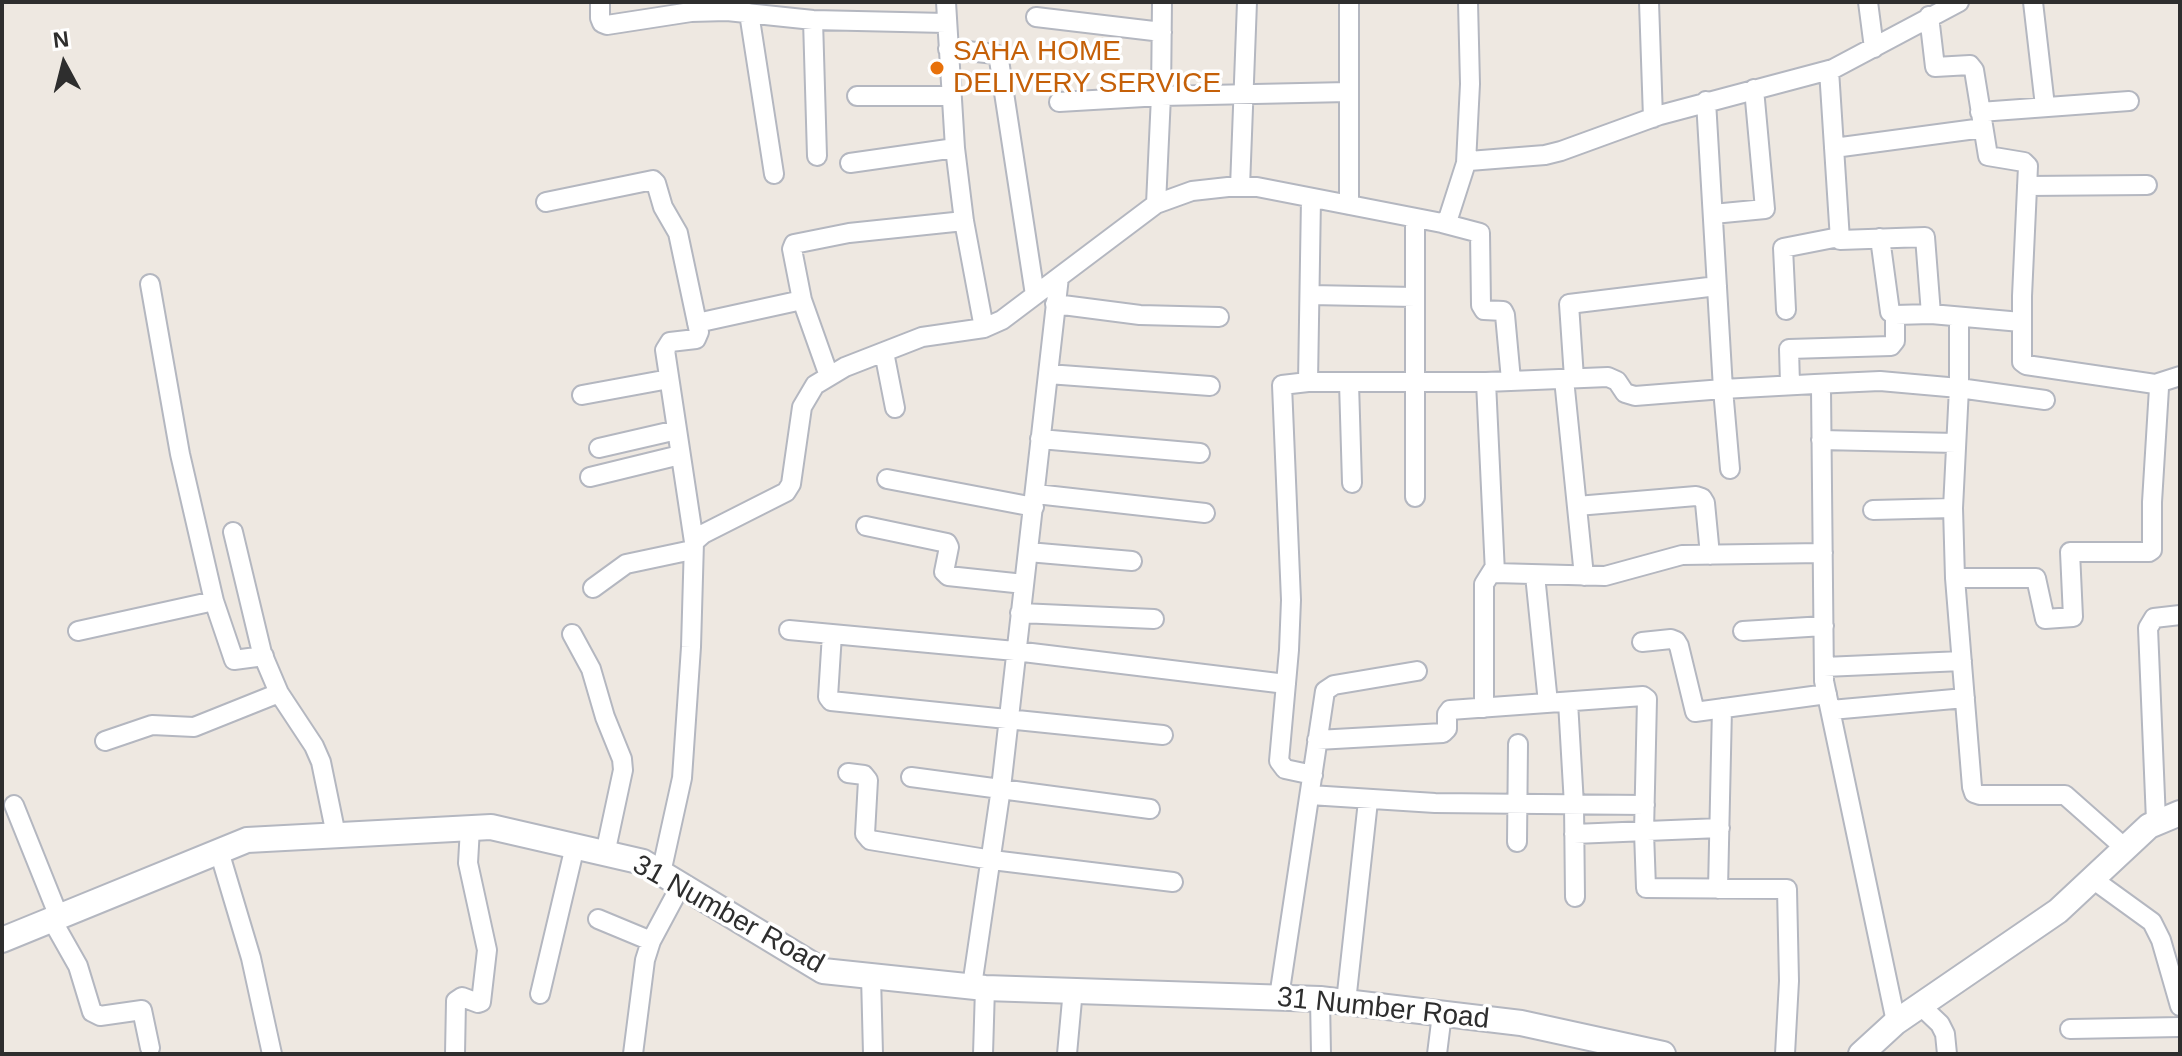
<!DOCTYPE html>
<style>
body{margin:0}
#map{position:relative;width:2182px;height:1056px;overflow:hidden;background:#eee8e1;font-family:Helvetica,sans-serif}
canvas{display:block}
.frame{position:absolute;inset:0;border:4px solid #2e2e2e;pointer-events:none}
.north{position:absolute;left:24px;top:24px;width:80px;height:80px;-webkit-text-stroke:6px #fff;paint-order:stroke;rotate:353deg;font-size:22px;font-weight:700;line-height:32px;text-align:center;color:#2e2e2e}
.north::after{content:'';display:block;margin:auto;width:28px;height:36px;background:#2e2e2e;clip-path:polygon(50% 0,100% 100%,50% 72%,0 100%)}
</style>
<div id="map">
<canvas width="2182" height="1056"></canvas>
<div class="frame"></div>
<div class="north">N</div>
</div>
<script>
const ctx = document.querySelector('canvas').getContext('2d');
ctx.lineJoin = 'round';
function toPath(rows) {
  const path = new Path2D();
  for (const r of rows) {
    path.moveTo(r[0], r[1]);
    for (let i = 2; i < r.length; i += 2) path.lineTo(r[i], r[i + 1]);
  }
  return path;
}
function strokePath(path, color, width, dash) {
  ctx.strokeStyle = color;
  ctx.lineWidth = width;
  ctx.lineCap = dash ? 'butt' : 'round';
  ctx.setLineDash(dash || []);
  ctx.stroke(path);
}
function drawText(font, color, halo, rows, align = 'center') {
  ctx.font = font + ' Helvetica,sans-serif';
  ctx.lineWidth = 7;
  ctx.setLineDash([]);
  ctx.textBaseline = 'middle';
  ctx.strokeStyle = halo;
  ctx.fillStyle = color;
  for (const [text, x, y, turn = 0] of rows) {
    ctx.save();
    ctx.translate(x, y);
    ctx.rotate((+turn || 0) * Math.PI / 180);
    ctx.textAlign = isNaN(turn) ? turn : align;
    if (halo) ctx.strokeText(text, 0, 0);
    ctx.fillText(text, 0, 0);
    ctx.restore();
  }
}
const street = toPath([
 [600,2,600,18,602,23,607,25,691,12,727,11,813,20,946,23],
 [946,2,955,148,964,221,984,328],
 [1349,2,1349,205],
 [1649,2,1653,118],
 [1868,2,1874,48],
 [2033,2,2045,106],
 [749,13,774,174],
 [1929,16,1935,67,1970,65,1974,70,1988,156,2024,162,2028,166,2022,296,2022,362,2026,365,2155,384,2159,388,2152,502,2152,550,2149,552,2070,552,2073,617,2045,619,2036,578,1955,578],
 [1036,17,1162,32],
 [813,20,817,156],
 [948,49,995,54,999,60,1035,295],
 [1829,70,1840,240,1925,237,1931,314,2021,322],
 [857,96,951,96],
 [1706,101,1723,389,1815,384,1821,389,1824,681,1896,1022],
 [1059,102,1161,96,1348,92],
 [1980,112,2129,101],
 [1834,148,1983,128],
 [850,163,955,148],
 [1466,163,1470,84,1468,2],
 [2027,186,2147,185],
 [1240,187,1247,2],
 [546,202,653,180,656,183,663,207,678,233,699,332,696,339,670,342,665,350,694,542],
 [1156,204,1161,96,1162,2],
 [1713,214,1765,209,1754,89],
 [1415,218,1415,497],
 [1442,223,1480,233,1481,305,1484,310,1503,311,1505,315,1511,380],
 [1880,238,1890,312,1895,315,1931,314],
 [150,284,180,454,214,601,234,660,264,656],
 [1310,295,1415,297],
 [802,300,792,249,794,244,849,233,964,221],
 [1055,304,1140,315,1219,317],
 [1786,310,1783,248,1839,237],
 [1959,318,1959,388,1953,508,1955,578,1972,787,1974,793,1980,795,2065,795,2126,849],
 [697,323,802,300,829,376],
 [884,352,895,408],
 [1048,374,1210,386],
 [1574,378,1569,304,1717,286],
 [1564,379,1584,576],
 [1308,382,1311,198],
 [1486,382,1495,573,1605,576,1682,555,1823,553],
 [1349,383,1352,483],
 [1790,384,1789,349,1891,346,1895,341,1895,315],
 [1815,384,1880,381,1959,388,2045,400],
 [2155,384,2180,376],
 [582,395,669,379],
 [1040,439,1200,453],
 [1821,440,1956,443],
 [599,448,677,430],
 [590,477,680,455],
 [887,479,1034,507],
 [1036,494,1205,513],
 [1577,506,1696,496,1702,498,1705,503,1710,555],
 [1873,510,1953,508],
 [866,526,947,543,949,547,944,572,948,576,1024,584],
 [233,532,262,653,279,693,314,746,321,762,336,835],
 [1028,552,1132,561],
 [1535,575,1548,703],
 [593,588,626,564,692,550],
 [1020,613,1154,619],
 [789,630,1015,651,1286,684],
 [78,631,214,601],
 [1743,631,1824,626],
 [572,634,591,669,605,717,622,759,623,770,605,854],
 [832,634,828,697,831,701,1163,735],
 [1642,642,1671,639,1676,641,1679,646,1695,712,1827,694],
 [1824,667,1962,661],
 [1568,702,1574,805,1575,897],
 [1484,708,1484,584,1494,568],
 [1831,710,1965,698],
 [1317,740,1443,733,1447,729,1447,714,1450,710,1643,696,1647,699,1644,832,1646,888,1787,889,1789,981,1785,1054],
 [105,741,152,725,194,727,279,693],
 [848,773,864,775,868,780,865,834,870,840,992,860,1173,882],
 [1313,775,1285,769,1279,761,1289,650,1291,600,1282,385,1308,382,1486,382,1608,377,1617,381,1625,393,1635,396,1723,389,1730,469],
 [911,777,1150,809],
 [1310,795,1435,803,1645,805],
 [14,805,59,917],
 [2156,821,2148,628,2154,618,2180,615],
 [1574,834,1720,828],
 [1517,842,1518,744],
 [219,851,251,958,272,1054],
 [661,873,682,778,691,647,694,542,703,534,786,492,791,484,802,407,815,385,845,367,922,337,984,328,1002,320,1156,204,1192,191,1228,187,1257,187,1442,223,1448,219,1466,163,1469,161,1545,155,1561,151,1660,115,1833,69,1959,2],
 [2094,880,2152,922,2161,940,2180,1006],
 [1718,889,1722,708],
 [598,919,651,941],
 [52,920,78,966,92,1012,100,1016,142,1010,150,1048],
 [871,976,873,1054],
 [972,986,1001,788,1059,277],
 [540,994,575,846],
 [1279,997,1325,691,1334,685,1417,671],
 [1320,999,1321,1054],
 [1346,1002,1368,801],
 [1920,1005,1940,1024,1945,1034,1947,1054],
 [2070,1029,2180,1027],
 [455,1054,456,1001,462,997,478,1003,481,1002,487,950,468,863,470,828],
 [633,1054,645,960,651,941,681,885],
 [983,1054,985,988],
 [1067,1054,1073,989],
 [1437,1054,1442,1014]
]);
const secondary = toPath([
 [2,940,247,840,491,827,643,862,823,971,985,988,1320,999,1521,1023,1663,1054],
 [1861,1054,1896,1022,2058,911,2149,826,2180,813]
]);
const markers = [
 [937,68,8,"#e8710a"]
];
const foodNames = [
 ["SAHA HOME",953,52],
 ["DELIVERY SERVICE",953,84]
];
const streetNames = [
 ["31 Number Road",728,915,29],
 ["31 Number Road",1383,1009,6]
];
strokePath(street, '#b4b7c0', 22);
strokePath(secondary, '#b4b7c0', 28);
strokePath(street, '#fff', 18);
strokePath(secondary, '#fff', 24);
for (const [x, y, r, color] of markers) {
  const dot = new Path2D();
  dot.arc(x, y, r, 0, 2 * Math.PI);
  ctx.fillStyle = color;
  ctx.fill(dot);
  strokePath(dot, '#fff', 3);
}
drawText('28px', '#c56008', '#fff', foodNames, 'left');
drawText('28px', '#2e2e2e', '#fff', streetNames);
</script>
